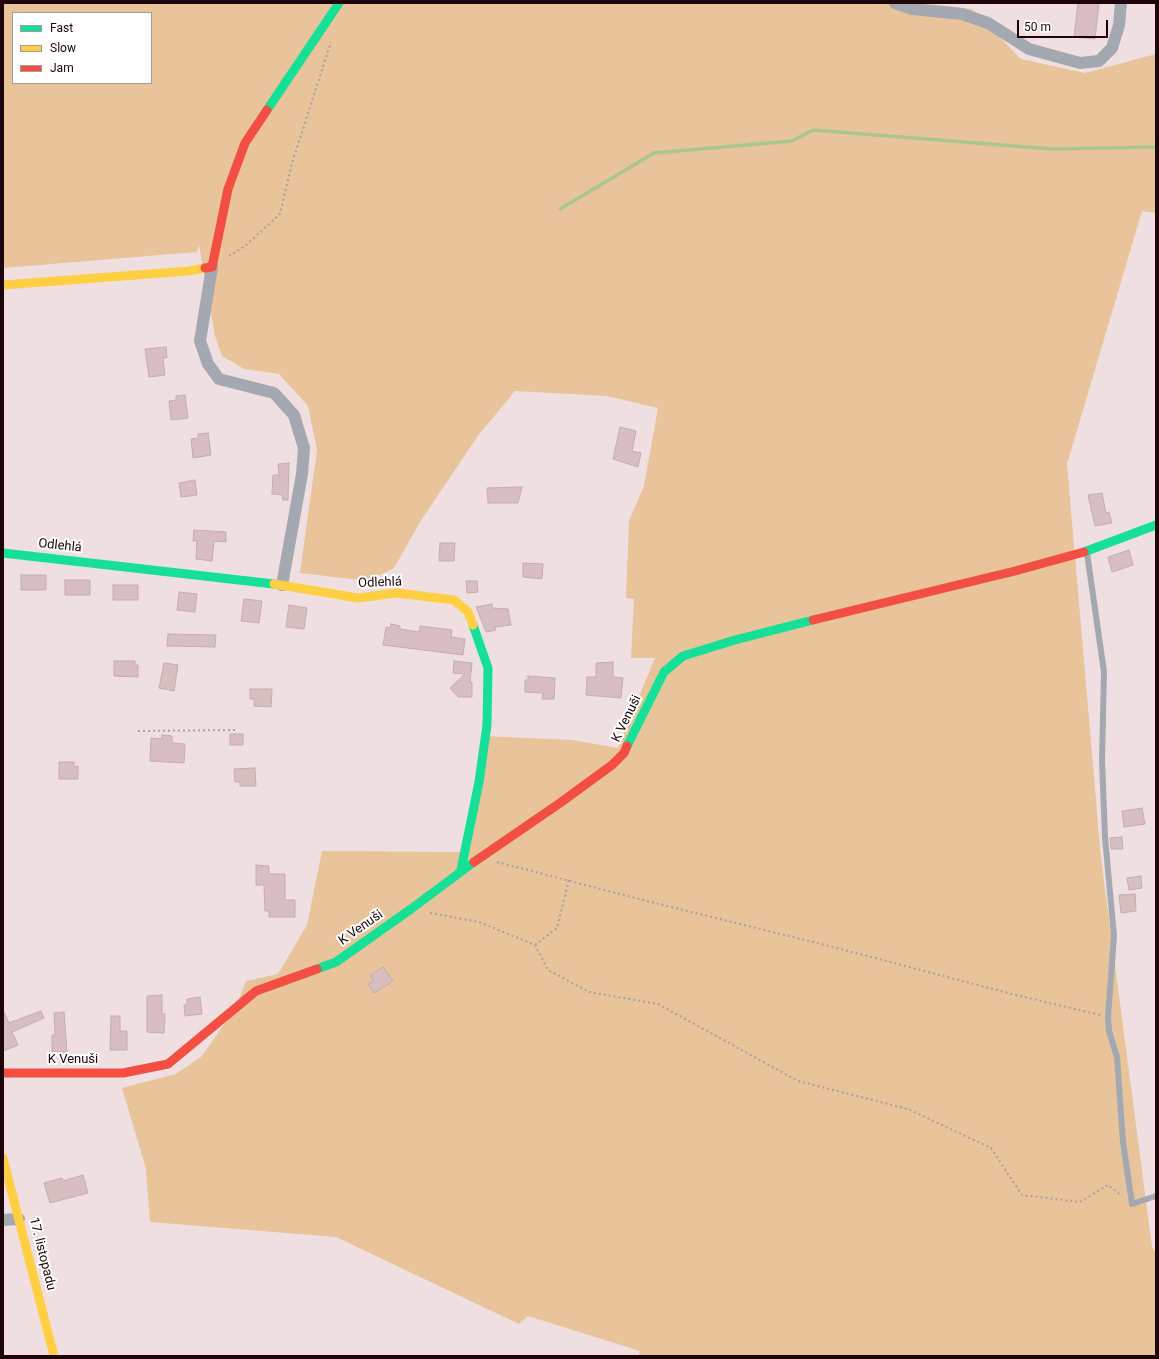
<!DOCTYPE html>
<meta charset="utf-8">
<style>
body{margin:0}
#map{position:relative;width:1159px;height:1359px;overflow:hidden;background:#f0dfe0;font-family:Roboto,sans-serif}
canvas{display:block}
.frame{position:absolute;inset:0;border:4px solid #1d0509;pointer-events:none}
.legend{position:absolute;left:12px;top:12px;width:140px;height:72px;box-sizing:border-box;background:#fff;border:1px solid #a59b9d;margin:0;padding:5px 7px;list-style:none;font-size:12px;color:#1d0509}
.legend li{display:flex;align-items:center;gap:8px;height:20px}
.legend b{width:20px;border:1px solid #a59b9d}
.scale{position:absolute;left:1017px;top:20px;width:91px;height:18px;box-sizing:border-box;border:2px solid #1d0509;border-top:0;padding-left:5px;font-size:12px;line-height:14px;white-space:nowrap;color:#1d0509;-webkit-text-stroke:3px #fff;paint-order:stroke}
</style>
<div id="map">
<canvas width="1159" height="1359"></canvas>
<div class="frame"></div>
<ul class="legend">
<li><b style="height:5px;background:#16e098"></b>Fast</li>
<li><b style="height:5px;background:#ffcf43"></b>Slow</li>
<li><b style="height:5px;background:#f24e42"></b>Jam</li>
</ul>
<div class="scale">50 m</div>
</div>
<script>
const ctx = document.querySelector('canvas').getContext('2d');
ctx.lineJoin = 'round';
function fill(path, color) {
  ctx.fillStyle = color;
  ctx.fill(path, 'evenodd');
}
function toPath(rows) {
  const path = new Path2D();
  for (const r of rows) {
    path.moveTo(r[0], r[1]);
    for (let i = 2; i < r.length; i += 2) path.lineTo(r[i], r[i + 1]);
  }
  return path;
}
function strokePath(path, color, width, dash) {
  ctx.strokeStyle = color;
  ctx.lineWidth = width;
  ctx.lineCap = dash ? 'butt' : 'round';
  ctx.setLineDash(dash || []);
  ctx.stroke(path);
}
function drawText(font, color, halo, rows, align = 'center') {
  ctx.font = font + ' Roboto,sans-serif';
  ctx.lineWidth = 4;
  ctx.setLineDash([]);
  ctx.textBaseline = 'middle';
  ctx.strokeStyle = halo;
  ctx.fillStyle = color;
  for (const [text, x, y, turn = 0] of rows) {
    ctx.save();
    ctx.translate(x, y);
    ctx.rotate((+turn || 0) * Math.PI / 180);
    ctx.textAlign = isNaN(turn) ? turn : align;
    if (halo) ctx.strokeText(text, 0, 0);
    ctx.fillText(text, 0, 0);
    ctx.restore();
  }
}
const green = toPath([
 [3,3,921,3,972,9,1021,59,1085,73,1156,54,1156,213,1142,211,1067,464,1101,858,1152,1247,1156,1252,1156,1356,638,1356,640,1351,528,1316,519,1324,336,1237,150,1222,146,1169,122,1088,176,1074,202,1056,236,1007,246,981,278,974,307,925,322,851,461,852,484,736,572,740,618,748,655,658,631,658,634,599,626,598,629,521,644,486,658,408,607,396,515,391,477,437,420,522,394,568,368,581,300,573,317,450,308,406,279,374,244,369,222,356,215,336,199,245,197,252,3,268],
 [13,13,151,13,151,83,13,83]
]);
const stream = toPath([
 [560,209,654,153,792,141,813,130,1052,149,1156,147]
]);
const building = toPath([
 [1078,3,1099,3,1095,39,1074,37,1078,3],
 [166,347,167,358,163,358,165,375,149,377,145,349,166,347],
 [185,395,188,418,171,420,169,401,176,400,176,396,185,395],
 [620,427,636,431,632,451,641,453,638,467,613,459,620,427],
 [208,433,211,455,193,458,191,439,198,438,198,434,208,433],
 [289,463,288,500,283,500,282,495,272,494,273,475,279,475,278,464,289,463],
 [195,480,197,495,181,497,179,483,195,480],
 [522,487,518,503,488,503,487,488,522,487],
 [1102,493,1106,513,1109,512,1112,523,1095,526,1088,495,1102,493],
 [194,530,226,532,226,542,214,541,212,561,196,559,197,541,193,541,194,530],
 [440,543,455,543,454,561,439,561,440,543],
 [1129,550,1133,565,1112,572,1108,557,1129,550],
 [523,563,543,564,542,579,523,577,523,563],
 [21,575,46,575,46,590,21,590,21,575],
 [65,580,90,580,90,595,65,595,65,580],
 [466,581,477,581,478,592,467,593,466,581],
 [113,585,138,585,138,600,113,600,113,585],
 [179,592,197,594,195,612,177,610,179,592],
 [244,599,262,601,259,623,241,621,244,599],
 [492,604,492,608,508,609,511,625,495,627,496,630,486,632,476,607,492,604],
 [289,605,307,608,304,629,286,627,289,605],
 [391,624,400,626,400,629,419,632,420,626,452,630,451,637,465,639,463,655,383,645,386,627,390,628,391,624],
 [168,634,216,635,215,647,167,646,168,634],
 [114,661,135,661,135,665,138,665,138,677,114,676,114,661],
 [454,661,472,663,470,682,472,682,472,697,458,697,450,688,465,674,453,673,454,661],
 [613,662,613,677,623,678,621,698,586,695,587,677,596,677,596,663,613,662],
 [164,663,178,665,174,691,159,688,164,663],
 [528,676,555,678,554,699,542,699,543,693,525,692,525,680,528,680,528,676],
 [250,689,272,689,271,707,254,706,254,699,250,699,250,689],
 [230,734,243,734,243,745,230,745,230,734],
 [162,735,172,736,172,743,185,744,184,763,150,761,151,738,162,739,162,735],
 [59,762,74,762,74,767,78,766,78,779,59,779,59,762],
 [255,768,256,786,240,786,240,782,235,782,234,769,255,768],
 [1142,808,1145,824,1124,827,1122,811,1142,808],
 [1122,837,1123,849,1111,849,1110,838,1122,837],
 [256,865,269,866,269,874,285,874,285,900,295,900,295,917,269,917,269,911,265,911,264,885,256,885,256,865],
 [1141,876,1142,888,1129,890,1127,878,1141,876],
 [1135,894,1136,911,1121,913,1119,895,1135,894],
 [383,967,393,981,374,993,368,984,374,981,370,975,383,967],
 [162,995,162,1014,165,1014,164,1033,147,1032,147,996,162,995],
 [200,997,202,1014,185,1016,184,1005,187,1005,187,999,200,997],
 [3,1010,9,1023,41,1011,44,1018,12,1032,18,1045,3,1051,3,1010],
 [64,1012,67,1052,52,1052,52,1035,55,1035,54,1013,64,1012],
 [111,1016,120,1016,120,1031,127,1031,127,1050,110,1050,111,1016],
 [83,1175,88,1193,50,1203,44,1183,62,1178,63,1181,83,1175]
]);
const path = toPath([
 [229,256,245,246,280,214,292,163,331,42],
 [138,731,236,730],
 [497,862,643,900,829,946,1012,994,1100,1015],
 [430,913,479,922,535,945,548,970,589,992,658,1004,798,1081,908,1109,991,1148,1022,1195,1080,1202,1108,1185,1122,1196],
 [535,945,557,928,569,880]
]);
const lane = toPath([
 [1087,553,1104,672,1102,760,1105,837,1114,936,1108,1017,1109,1031,1117,1057,1123,1142,1132,1204,1156,1196]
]);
const street = toPath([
 [895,3,912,9,962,14,988,23,1029,49,1080,63,1099,61,1112,48,1119,25,1121,3],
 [212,267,200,341,208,364,219,379,274,393,294,415,304,448,302,474,282,585],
 [3,1220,19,1219]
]);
const fast = toPath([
 [267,110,339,3],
 [1084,552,1156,525],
 [3,553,274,584],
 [627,746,664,672,683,656,735,640,813,620],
 [461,870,479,782,487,725,488,668,473,625],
 [317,969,336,962,411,909,474,862]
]);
const slow = toPath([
 [3,285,189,271,205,268],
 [274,584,358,598,397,593,454,600,468,612,473,625],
 [3,1158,54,1356]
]);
const jam = toPath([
 [205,268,212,267,228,189,245,143,267,110],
 [813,620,1015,571,1084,552],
 [474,862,560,803,612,765,624,753,627,746],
 [3,1073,123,1073,168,1064,256,991,317,969]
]);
const streetNames = [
 ["Odlehlá",60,546,6],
 ["Odlehlá",380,583,-2],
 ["K Venuši",627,719,-64],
 ["K Venuši",361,928,-35],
 ["K Venuši",73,1060],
 ["17. listopadu",42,1254,76]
];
fill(green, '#e9c399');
strokePath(stream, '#a9c68e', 3.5);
fill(building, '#d8bec0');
strokePath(building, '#c2aeaf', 1);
strokePath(path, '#a3a2a8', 2, [2, 3]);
strokePath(lane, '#a4a9b1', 6);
strokePath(street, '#a4a9b1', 12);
strokePath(fast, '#16e098', 9);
strokePath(slow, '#ffcf43', 9);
strokePath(jam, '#f24e42', 9);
drawText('13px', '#1d0509', '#fff', streetNames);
</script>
